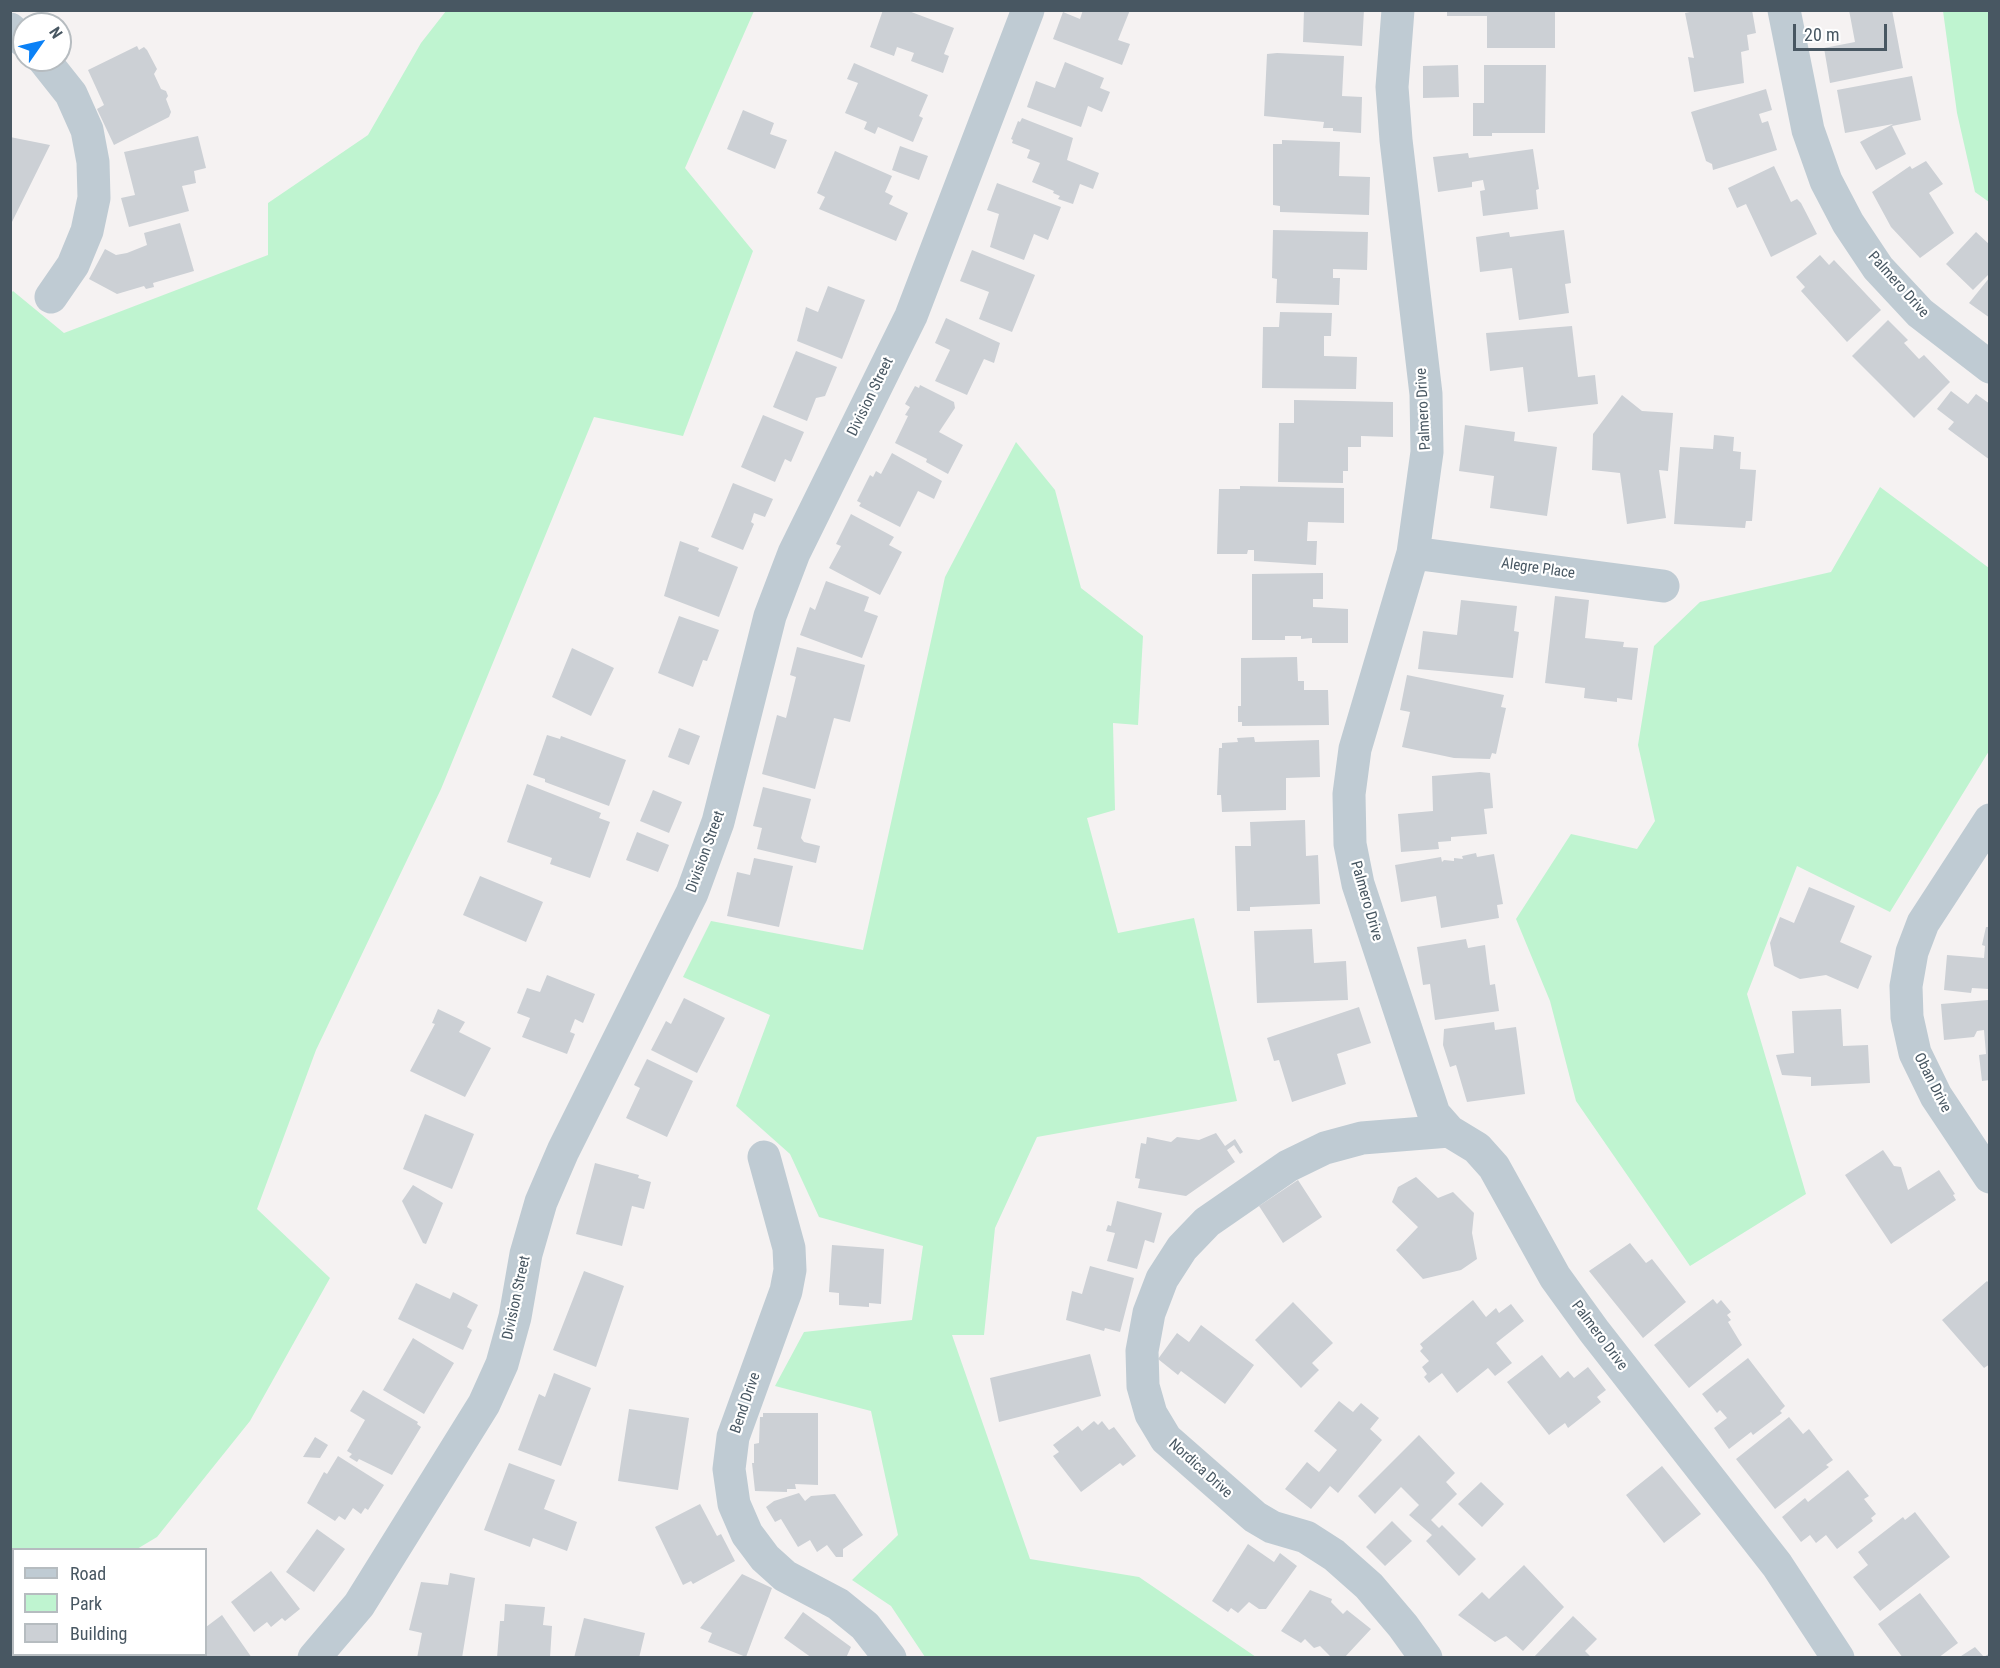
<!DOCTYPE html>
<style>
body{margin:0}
#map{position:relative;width:2000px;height:1668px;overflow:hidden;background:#f5f2f2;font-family:"Roboto Condensed",sans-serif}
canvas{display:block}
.frame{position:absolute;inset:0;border:12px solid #485762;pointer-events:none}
.legend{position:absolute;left:12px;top:1548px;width:195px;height:108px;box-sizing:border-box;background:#fff;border:2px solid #b6bcc0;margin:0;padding:8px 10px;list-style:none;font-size:18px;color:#485762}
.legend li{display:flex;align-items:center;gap:12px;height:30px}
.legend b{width:30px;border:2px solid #b6bcc0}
.north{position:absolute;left:12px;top:12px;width:60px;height:60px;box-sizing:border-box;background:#fff;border:2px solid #b6bcc0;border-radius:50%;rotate:56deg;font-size:16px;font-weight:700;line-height:24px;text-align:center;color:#485762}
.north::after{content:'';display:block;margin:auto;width:21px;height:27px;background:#0b81f6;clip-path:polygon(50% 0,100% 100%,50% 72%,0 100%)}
.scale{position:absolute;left:1793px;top:24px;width:94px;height:27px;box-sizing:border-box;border:3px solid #485762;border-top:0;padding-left:8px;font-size:18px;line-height:21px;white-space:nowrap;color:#485762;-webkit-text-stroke:4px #fff;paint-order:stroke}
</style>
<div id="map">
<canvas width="2000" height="1668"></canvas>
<div class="frame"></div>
<ul class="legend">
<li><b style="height:8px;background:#bfcbd3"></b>Road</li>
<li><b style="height:16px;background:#bff4d0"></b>Park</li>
<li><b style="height:16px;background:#ccd0d5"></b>Building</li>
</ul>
<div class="north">N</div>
<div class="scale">20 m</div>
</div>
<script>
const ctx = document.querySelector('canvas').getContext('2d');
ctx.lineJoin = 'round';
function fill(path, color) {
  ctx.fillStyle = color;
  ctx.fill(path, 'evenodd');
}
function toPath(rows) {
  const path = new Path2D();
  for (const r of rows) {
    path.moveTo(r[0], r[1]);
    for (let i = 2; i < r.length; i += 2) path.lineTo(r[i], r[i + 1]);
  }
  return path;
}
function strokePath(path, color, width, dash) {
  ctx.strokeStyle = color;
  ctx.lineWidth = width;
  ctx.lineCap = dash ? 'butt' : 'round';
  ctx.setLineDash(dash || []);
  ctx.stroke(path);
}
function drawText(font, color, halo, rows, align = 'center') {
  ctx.font = font + ' "Roboto Condensed",sans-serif';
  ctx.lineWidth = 4.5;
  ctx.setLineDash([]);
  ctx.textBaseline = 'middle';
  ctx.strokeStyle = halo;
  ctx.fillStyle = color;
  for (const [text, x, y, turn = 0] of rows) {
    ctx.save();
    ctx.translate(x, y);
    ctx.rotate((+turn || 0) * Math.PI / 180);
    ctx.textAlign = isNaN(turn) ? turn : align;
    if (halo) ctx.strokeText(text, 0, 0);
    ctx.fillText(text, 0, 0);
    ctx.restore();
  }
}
const green = toPath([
 [446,11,754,11,685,168,753,251,683,436,594,417,441,789,316,1050,257,1209,330,1278,250,1421,157,1537,137,1549,14,1550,14,1628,11,1630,11,293,13,291,64,333,268,255,268,203,368,135,421,43],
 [1943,11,1989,11,1989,202,1975,192,1957,113],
 [1016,442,1055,490,1081,588,1143,636,1138,725,1113,723,1115,810,1087,818,1118,933,1194,918,1237,1101,1037,1137,995,1228,984,1335,952,1335,1030,1559,1139,1577,1256,1657,925,1657,891,1606,852,1580,898,1535,871,1411,775,1386,804,1332,912,1320,923,1246,819,1217,790,1154,736,1106,770,1015,683,977,711,921,863,950,945,577],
 [1880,487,1989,568,1989,751,1890,912,1797,866,1747,994,1806,1194,1690,1266,1576,1101,1550,1001,1516,919,1571,834,1637,849,1655,821,1638,745,1654,646,1700,602,1831,572]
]);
const building = toPath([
 [883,10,906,10,954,28,944,54,949,56,943,73,911,61,914,53,897,47,894,56,870,47],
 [1083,10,1130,10,1118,40,1130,44,1122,65,1053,39,1063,12,1080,19],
 [1304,10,1364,10,1362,46,1303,42],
 [1447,10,1555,10,1555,48,1487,48,1487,16,1447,16],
 [1701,10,1752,10,1756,33,1747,35,1749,50,1741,52,1744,83,1694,92,1688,57,1694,58,1685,13],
 [1849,10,1892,10,1903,68,1830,83,1824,48,1855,42],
 [137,46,139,50,144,47,147,50,157,69,154,74,161,89,166,91,168,96,166,99,171,112,169,117,114,145,97,109,104,105,88,70],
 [1277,53,1344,56,1342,96,1362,97,1361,133,1333,131,1333,128,1323,128,1324,122,1264,116,1267,54],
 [1065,62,1104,78,1100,88,1110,92,1102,112,1088,106,1081,127,1027,107,1036,81,1055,88],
 [854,63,928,95,919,116,923,118,913,142,878,127,875,134,864,129,867,122,845,113,858,83,847,79],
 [1458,65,1459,97,1423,98,1423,66],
 [1484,65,1546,65,1545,133,1492,133,1492,136,1473,136,1473,103,1484,103],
 [1912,76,1921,120,1892,126,1906,154,1876,170,1860,142,1893,124,1845,133,1837,90],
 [1766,89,1772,110,1759,114,1762,123,1768,121,1777,150,1713,170,1712,164,1706,161,1691,112],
 [743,110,774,123,770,134,787,140,775,169,727,149],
 [1022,118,1073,138,1067,160,1099,173,1093,189,1080,184,1073,204,1058,199,1060,196,1053,193,1054,191,1032,182,1040,163,1027,158,1030,150,1012,143,1013,140,1011,139,1018,121,1020,122],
 [198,136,206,168,194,171,196,183,182,186,189,211,129,227,121,198,135,195,124,152],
 [10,137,50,145,10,226],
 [1282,140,1340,142,1339,176,1370,177,1369,215,1280,212,1280,206,1273,205,1273,144,1282,144],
 [900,146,928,156,919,180,892,170],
 [1533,149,1539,189,1536,190,1538,209,1483,216,1480,191,1485,190,1483,180,1472,182,1472,187,1438,192,1433,157,1468,153,1469,158],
 [835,151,892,176,885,192,893,196,889,204,908,213,896,241,819,209,825,197,817,193],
 [1926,161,1943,184,1929,193,1954,233,1920,258,1891,227,1872,192,1910,166,1912,169],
 [1774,166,1791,202,1797,199,1801,203,1817,234,1771,257,1746,204,1737,208,1728,188],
 [997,183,1061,207,1048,240,1034,234,1024,260,990,247,999,214,987,210],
 [180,223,194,271,153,283,154,287,146,289,144,286,117,294,89,279,105,249,116,255,127,253,147,245,144,233],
 [1273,230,1368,232,1367,270,1333,269,1333,278,1340,278,1339,305,1276,303,1277,279,1272,278],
 [1564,230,1571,283,1565,284,1569,313,1519,320,1512,268,1480,272,1476,237,1509,232,1510,237],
 [1976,232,1990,245,1990,273,1973,290,1946,264],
 [972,250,1035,275,1012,332,979,319,989,292,960,281],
 [1820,255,1829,265,1834,260,1881,310,1847,342,1801,291,1805,287,1796,277],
 [1990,277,1990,318,1969,303],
 [828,286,865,300,842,359,797,341,806,307,818,312],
 [1280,312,1332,313,1331,336,1324,336,1324,356,1357,357,1356,389,1262,388,1263,327,1279,327],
 [946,318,1000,343,994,363,984,359,967,395,935,381,950,350,935,343],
 [1888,320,1908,340,1904,343,1919,359,1924,355,1950,382,1914,418,1852,356],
 [1572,326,1578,377,1595,375,1598,404,1528,412,1523,367,1490,371,1486,333],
 [796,351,837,367,825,396,816,398,807,421,773,407],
 [920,385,954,402,955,408,939,432,963,445,948,474,926,462,927,459,895,443,908,416,905,415,910,407,905,404,915,386,919,388],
 [1951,391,1968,404,1976,394,1990,404,1990,460,1948,429,1954,422,1937,409],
 [1622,395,1642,411,1673,413,1668,471,1659,470,1666,518,1627,524,1620,473,1592,470,1593,434],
 [1294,400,1393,402,1393,437,1361,436,1361,447,1348,447,1348,471,1343,471,1343,483,1278,482,1279,423,1294,423],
 [763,415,804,432,791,462,785,459,775,482,741,467],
 [1465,425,1515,432,1514,441,1557,447,1547,516,1490,508,1494,476,1459,471],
 [1714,435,1734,437,1733,451,1741,452,1740,469,1756,470,1752,521,1746,521,1745,528,1674,524,1680,447,1713,449],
 [892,453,942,481,934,499,918,491,900,527,859,506,861,503,857,501,870,475,873,477,876,471,881,474],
 [733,483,773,499,765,517,754,513,751,522,754,524,743,550,711,537],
 [1240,486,1344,488,1344,523,1308,522,1307,541,1317,541,1316,565,1254,561,1254,550,1248,550,1247,554,1217,554,1219,489,1240,489],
 [851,514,894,537,889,545,902,552,880,595,829,568,841,546,836,544],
 [680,541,699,548,698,551,738,567,719,617,664,596],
 [1323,573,1323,599,1313,599,1313,607,1348,609,1348,643,1312,643,1312,638,1301,639,1301,636,1285,636,1285,640,1252,640,1252,574],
 [826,581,869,597,864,611,878,616,862,658,800,635,810,607,815,610],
 [1555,596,1589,600,1585,638,1624,642,1623,647,1638,648,1632,700,1617,698,1617,702,1584,698,1585,688,1545,683],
 [1461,600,1517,606,1514,631,1519,632,1513,678,1418,669,1423,631,1457,635],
 [679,616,719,630,707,661,703,660,693,687,658,673],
 [797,647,865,665,850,722,834,718,815,789,762,774,777,715,786,718,787,714,796,677,790,675],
 [572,648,614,668,591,716,552,697],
 [1297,657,1298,681,1304,681,1304,690,1328,690,1329,725,1242,726,1242,722,1238,722,1238,706,1241,706,1241,658],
 [1407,675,1504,695,1501,707,1506,708,1496,754,1492,753,1490,759,1454,758,1402,747,1410,712,1400,710],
 [679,728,700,736,689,765,668,757],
 [547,735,560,739,561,736,626,760,609,806,545,782,545,779,533,775],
 [1254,737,1255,742,1319,740,1320,777,1286,778,1286,810,1222,812,1221,795,1217,795,1219,748,1222,748,1222,743,1238,742,1237,738],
 [1480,772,1490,773,1493,808,1484,809,1487,834,1451,837,1451,841,1438,842,1439,849,1401,852,1398,814,1433,811,1432,776],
 [527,784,601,813,599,818,610,822,590,878,550,864,552,858,507,842],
 [763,787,811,799,801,838,804,842,820,846,816,863,757,849,762,828,753,826],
 [653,790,682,802,669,833,640,821],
 [1305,820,1306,856,1318,855,1320,904,1250,907,1250,911,1237,911,1235,846,1251,846,1250,822],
 [637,832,669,845,658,872,626,860],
 [1476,853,1477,857,1494,854,1503,904,1497,905,1499,918,1441,928,1436,896,1401,902,1395,865,1441,857,1442,862,1444,860,1454,861,1454,858,1463,859,1462,856],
 [754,858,793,866,779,927,727,916,737,872,750,875],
 [480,876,543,902,526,942,463,915],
 [1809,887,1855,906,1840,942,1872,956,1858,989,1826,975,1800,979,1774,966,1770,943,1780,917,1794,923],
 [1986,927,1990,927,1989,989,1972,988,1971,993,1944,990,1947,955,1984,958,1985,946,1982,945],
 [1312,929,1314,963,1346,961,1348,1000,1257,1003,1254,931],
 [1466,939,1468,948,1485,945,1490,985,1495,984,1499,1011,1435,1020,1430,984,1423,985,1417,947],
 [547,975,595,994,583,1023,575,1019,570,1032,575,1034,567,1054,522,1037,530,1018,517,1013,527,988,540,992],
 [684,998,725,1018,697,1073,651,1050,666,1021,671,1024],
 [1988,1000,1990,1080,1982,1081,1979,1055,1986,1054,1984,1030,1977,1031,1974,1037,1944,1040,1941,1004],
 [1359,1007,1371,1043,1337,1054,1346,1084,1292,1102,1279,1060,1274,1061,1267,1038],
 [438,1009,465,1022,459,1032,491,1048,465,1097,410,1071,435,1024,432,1023],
 [1841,1009,1843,1046,1868,1045,1870,1083,1811,1086,1811,1077,1782,1075,1776,1055,1794,1053,1792,1011],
 [1494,1022,1495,1030,1516,1027,1525,1094,1467,1102,1456,1065,1450,1067,1443,1045,1444,1029],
 [647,1059,693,1081,667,1137,626,1118,640,1088,634,1085],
 [425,1114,474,1134,452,1189,403,1169],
 [1216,1133,1225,1146,1235,1139,1243,1152,1240,1154,1234,1145,1227,1150,1235,1162,1186,1196,1138,1188,1140,1179,1135,1178,1141,1143,1146,1144,1147,1137,1171,1142,1177,1137,1199,1140],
 [1883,1150,1894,1166,1901,1167,1908,1190,1939,1170,1955,1194,1953,1195,1956,1200,1891,1244,1845,1175],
 [595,1163,639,1175,638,1178,651,1182,644,1209,632,1206,622,1246,576,1234],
 [1416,1177,1438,1198,1453,1192,1474,1213,1472,1233,1477,1259,1461,1270,1423,1279,1396,1250,1418,1227,1392,1202,1398,1187],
 [1298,1180,1322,1217,1283,1243,1259,1206],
 [413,1185,443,1203,426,1244,423,1243,402,1201],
 [1117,1201,1162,1213,1154,1243,1145,1240,1137,1269,1107,1261,1115,1233,1106,1231,1108,1225,1111,1226],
 [1630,1243,1646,1263,1652,1259,1686,1302,1643,1338,1589,1271],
 [832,1245,884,1249,881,1304,869,1303,869,1307,839,1305,839,1293,829,1292],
 [1090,1266,1134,1278,1120,1332,1105,1328,1104,1331,1066,1320,1072,1291,1082,1294],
 [584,1271,624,1286,596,1367,553,1350],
 [1987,1281,1990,1284,1990,1364,1984,1368,1942,1320],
 [416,1283,450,1299,453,1292,478,1305,467,1327,472,1330,463,1350,398,1319],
 [1713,1299,1717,1304,1721,1300,1731,1312,1727,1315,1731,1320,1728,1322,1742,1345,1689,1388,1654,1345],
 [1473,1300,1486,1317,1496,1308,1499,1313,1511,1304,1524,1321,1496,1343,1512,1363,1495,1376,1488,1368,1457,1393,1442,1373,1429,1383,1424,1377,1427,1374,1422,1367,1429,1361,1420,1351,1423,1348,1420,1344],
 [1293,1302,1333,1343,1312,1363,1319,1370,1301,1388,1255,1340],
 [1201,1325,1254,1365,1225,1404,1181,1371,1178,1375,1158,1359,1177,1333,1189,1342],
 [413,1338,454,1363,424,1414,383,1390],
 [1090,1354,1101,1396,999,1422,990,1378],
 [1542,1355,1560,1378,1568,1371,1574,1378,1588,1367,1606,1390,1597,1397,1601,1402,1568,1428,1565,1423,1549,1435,1507,1382],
 [1748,1358,1785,1406,1780,1411,1782,1413,1753,1435,1751,1432,1729,1449,1714,1428,1727,1418,1720,1410,1717,1413,1702,1394],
 [554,1373,591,1388,561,1466,518,1450,539,1394,545,1397],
 [363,1390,418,1422,417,1424,421,1427,392,1475,359,1459,357,1462,349,1457,352,1454,347,1451,365,1420,350,1411],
 [1339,1401,1353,1412,1361,1403,1379,1418,1370,1429,1382,1440,1338,1493,1330,1486,1311,1509,1285,1489,1307,1462,1319,1472,1337,1450,1314,1431],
 [629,1409,689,1418,678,1490,618,1481],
 [763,1413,818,1413,818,1485,795,1484,796,1489,787,1489,787,1492,755,1491,752,1463,754,1463,754,1444,759,1443,760,1417,763,1417],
 [1789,1417,1803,1434,1809,1429,1833,1460,1826,1465,1829,1467,1775,1509,1736,1459],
 [1094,1421,1098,1425,1102,1421,1109,1430,1114,1427,1136,1456,1123,1466,1120,1463,1081,1492,1053,1456,1059,1452,1053,1445,1078,1426,1082,1431],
 [1419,1435,1455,1473,1446,1482,1457,1494,1431,1520,1439,1528,1442,1525,1476,1559,1459,1576,1426,1541,1432,1535,1409,1515,1419,1505,1401,1487,1375,1514,1358,1496],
 [315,1437,328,1445,320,1458,303,1457],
 [338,1456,384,1485,368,1510,365,1508,361,1514,353,1508,345,1520,339,1516,335,1521,307,1503,324,1472,327,1474],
 [509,1463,555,1480,544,1509,577,1522,567,1551,533,1538,530,1547,484,1530],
 [1662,1466,1701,1514,1664,1543,1626,1495],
 [1848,1470,1869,1496,1864,1499,1876,1514,1871,1518,1873,1521,1837,1549,1826,1535,1816,1543,1810,1535,1801,1542,1782,1517,1805,1498,1808,1502],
 [1481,1482,1504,1504,1482,1527,1458,1504],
 [799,1493,805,1501,811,1496,835,1494,863,1535,843,1549,843,1557,836,1557,827,1545,817,1552,810,1540,798,1547,781,1519,775,1522,766,1507,774,1501],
 [700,1504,717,1536,721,1534,735,1561,693,1584,691,1581,683,1585,655,1527],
 [1915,1512,1950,1557,1880,1611,1853,1577,1868,1565,1858,1552,1903,1517,1905,1520],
 [1392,1521,1412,1541,1385,1566,1366,1547],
 [317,1529,345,1549,314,1592,286,1572],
 [1248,1544,1274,1562,1280,1553,1297,1566,1266,1609,1259,1609,1249,1602,1238,1613,1231,1608,1228,1612,1212,1601],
 [1524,1565,1564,1607,1523,1651,1506,1636,1495,1642,1458,1615,1482,1592,1489,1599],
 [271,1571,300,1609,285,1621,282,1618,271,1627,267,1622,254,1632,231,1602],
 [450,1573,475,1578,462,1658,417,1658,422,1633,409,1630,421,1582,448,1585],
 [742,1574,772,1588,746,1657,708,1642,712,1633,700,1628],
 [1310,1590,1332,1599,1331,1602,1343,1614,1347,1610,1371,1629,1344,1658,1332,1658,1320,1646,1314,1648,1305,1639,1301,1643,1281,1631],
 [1920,1593,1958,1643,1938,1658,1903,1658,1878,1624],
 [505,1604,545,1607,543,1625,552,1626,550,1658,497,1658,500,1621,504,1621],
 [803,1612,851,1647,846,1658,812,1658,784,1638],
 [222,1615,252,1658,188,1658,186,1654,206,1654,206,1627],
 [1573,1616,1597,1639,1585,1651,1592,1658,1533,1658],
 [584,1618,645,1633,639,1658,574,1658],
 [1975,1647,1984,1657,1990,1653,1990,1658,1958,1658]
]);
const minor = toPath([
 [1398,10,1392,87,1396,140,1426,394,1427,452,1413,553,1355,749,1349,794,1350,844,1358,884,1434,1114,1449,1131,1477,1148,1494,1167,1555,1277,1594,1331,1777,1565,1838,1658],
 [1784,10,1808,130,1826,181,1848,223,1878,268,1920,313,1990,367],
 [10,29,24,41],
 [44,60,71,94,87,130,93,162,94,198,87,231,73,265,51,297],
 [1413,553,1663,586],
 [1990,820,1923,923,1912,952,1906,986,1907,1017,1915,1053,1936,1096,1990,1177],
 [764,1157,789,1248,790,1270,786,1291,733,1437,729,1469,734,1504,747,1534,765,1558,785,1576,838,1604,865,1626,890,1658],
 [1426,1658,1403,1626,1369,1586,1334,1555,1306,1537,1272,1527,1255,1517,1166,1439,1151,1414,1143,1386,1142,1351,1149,1313,1162,1279,1182,1248,1207,1222,1288,1166,1325,1148,1362,1138,1449,1131]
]);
const tertiary = toPath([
 [314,1658,359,1605,484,1404,502,1364,515,1317,526,1254,541,1202,563,1151,692,893,718,822,770,616,794,553,911,316,1028,10]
]);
const streetNames = [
 ["Palmero Drive",1898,285,48],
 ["Division Street",871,397,-64],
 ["Palmero Drive",1424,409,-93],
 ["Alegre Place",1538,569,8],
 ["Division Street",706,852,-70],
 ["Palmero Drive",1366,901,74],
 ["Oban Drive",1932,1083,63],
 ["Division Street",517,1298,-78],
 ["Palmero Drive",1599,1336,53],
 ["Bend Drive",746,1403,-71],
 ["Nordica Drive",1200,1469,42]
];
fill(green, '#bff4d0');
fill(building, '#ccd0d5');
strokePath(minor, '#bfcbd3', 33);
strokePath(tertiary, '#bfcbd3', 33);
drawText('15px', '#485762', '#fff', streetNames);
</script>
